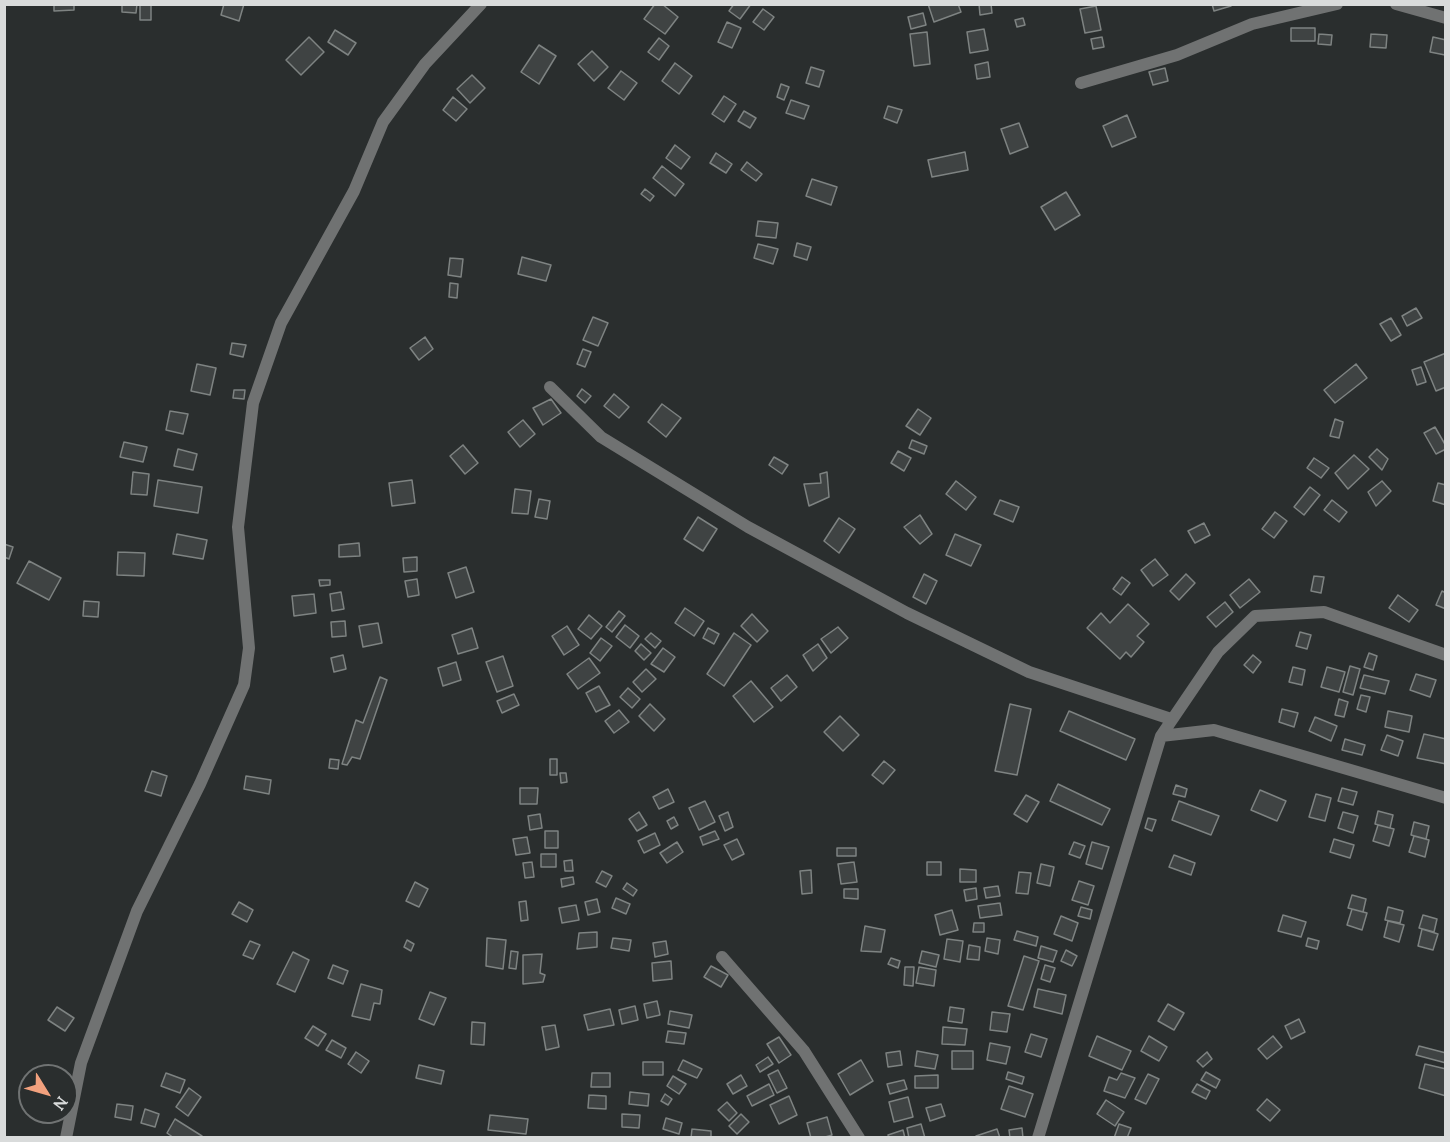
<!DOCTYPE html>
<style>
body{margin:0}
#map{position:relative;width:1450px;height:1142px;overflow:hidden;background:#2a2e2e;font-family:Lora,serif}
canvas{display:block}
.frame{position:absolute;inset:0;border:6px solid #d9dbdb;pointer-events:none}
.north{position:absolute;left:18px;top:1064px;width:60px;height:60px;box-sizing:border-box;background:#2a2e2e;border:2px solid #707373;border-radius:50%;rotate:127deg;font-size:16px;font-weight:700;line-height:24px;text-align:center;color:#d9dbdb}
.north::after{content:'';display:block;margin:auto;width:21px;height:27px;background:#f2a17e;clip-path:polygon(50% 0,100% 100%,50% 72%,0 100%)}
</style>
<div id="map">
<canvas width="1450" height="1142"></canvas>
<div class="frame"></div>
<div class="north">N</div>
</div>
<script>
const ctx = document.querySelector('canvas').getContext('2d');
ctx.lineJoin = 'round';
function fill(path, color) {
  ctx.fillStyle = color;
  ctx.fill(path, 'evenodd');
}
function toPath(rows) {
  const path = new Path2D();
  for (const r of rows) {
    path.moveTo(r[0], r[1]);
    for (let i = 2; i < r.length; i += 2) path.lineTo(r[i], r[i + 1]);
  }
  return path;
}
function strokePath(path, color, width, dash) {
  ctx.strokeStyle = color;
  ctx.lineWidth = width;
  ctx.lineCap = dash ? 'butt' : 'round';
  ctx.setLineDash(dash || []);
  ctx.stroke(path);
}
const building = toPath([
 [54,4,74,4,74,10,54,11,54,4],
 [122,4,137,4,136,13,122,12,122,4],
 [140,4,151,4,151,20,140,20,140,4],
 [224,4,244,4,239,21,221,15,224,4],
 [655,4,662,4,678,17,665,34,644,19,655,4],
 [734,4,751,4,740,19,729,11,734,4],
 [928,4,958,4,961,12,934,22,928,4],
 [979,4,991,4,992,13,980,15,979,4],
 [1212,4,1231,4,1231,6,1214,11,1212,4],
 [1096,6,1101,30,1085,33,1080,9,1096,6],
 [763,9,774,17,764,30,753,22,763,9],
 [923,13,926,25,911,29,908,17,923,13],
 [1023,18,1025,25,1017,27,1015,20,1023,18],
 [727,22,741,28,732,48,718,42,727,22],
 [1291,28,1315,28,1315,41,1291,41,1291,28],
 [984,29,988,50,970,53,967,32,984,29],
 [335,30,356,43,348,55,328,42,335,30],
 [927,32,930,64,914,66,910,34,927,32],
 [1319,34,1332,35,1331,45,1318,44,1319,34],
 [1371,34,1387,35,1386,48,1370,47,1371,34],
 [309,37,324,52,301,75,286,60,309,37],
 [1102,37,1104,47,1093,49,1091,39,1102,37],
 [1433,37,1446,40,1445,55,1430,52,1433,37],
 [659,38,669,46,659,60,648,52,659,38],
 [539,45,556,56,539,84,521,72,539,45],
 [592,51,608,67,594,81,578,64,592,51],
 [988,62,990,77,977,79,975,65,988,62],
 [675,63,692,76,679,94,662,81,675,63],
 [811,67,824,71,819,87,806,83,811,67],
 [1165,68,1168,81,1153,85,1149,72,1165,68],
 [621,71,637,83,624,100,608,88,621,71],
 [472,75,485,88,470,103,457,89,472,75],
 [781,84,789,87,784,100,777,97,781,84],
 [724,96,736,104,724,122,712,114,724,96],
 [453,97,467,109,456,121,443,110,453,97],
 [791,100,809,106,804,119,786,113,791,100],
 [888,106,902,110,897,123,884,118,888,106],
 [744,111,756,118,750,128,738,121,744,111],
 [1127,115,1136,137,1112,147,1103,126,1127,115],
 [1019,123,1028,147,1010,154,1001,129,1019,123],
 [675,145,690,157,681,169,666,158,675,145],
 [965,152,968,170,932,177,928,160,965,152],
 [716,153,732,164,726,173,710,163,716,153],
 [747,162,762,174,756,181,741,170,747,162],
 [662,166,684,184,675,196,653,178,662,166],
 [812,179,837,187,831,205,806,196,812,179],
 [645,189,654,196,650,201,641,194,645,189],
 [1066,192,1080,215,1055,230,1041,207,1066,192],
 [758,221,778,223,776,238,756,236,758,221],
 [797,243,811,247,807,260,794,256,797,243],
 [758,244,778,249,773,264,754,258,758,244],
 [522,257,551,265,546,281,518,274,522,257],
 [450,258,463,259,461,277,448,275,450,258],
 [450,283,458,284,457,298,449,297,450,283],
 [1416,308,1422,318,1407,326,1402,316,1416,308],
 [593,317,608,323,598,346,583,340,593,317],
 [1391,318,1401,335,1391,341,1380,324,1391,318],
 [425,337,433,349,419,360,410,348,425,337],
 [232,343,246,345,243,357,230,354,232,343],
 [583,349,591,352,585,367,577,364,583,349],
 [1446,353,1446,387,1436,391,1424,362,1446,353],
 [197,364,216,368,210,395,191,391,197,364],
 [1356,364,1367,378,1335,403,1324,390,1356,364],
 [1421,367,1426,382,1417,385,1412,370,1421,367],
 [582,389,591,396,585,403,577,396,582,389],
 [234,390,245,390,244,399,233,398,234,390],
 [614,394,629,407,619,418,604,406,614,394],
 [551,399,561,413,543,425,533,408,551,399],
 [662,404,681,418,666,437,648,422,662,404],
 [918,409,931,418,920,435,906,426,918,409],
 [170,411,188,414,183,434,166,430,170,411],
 [1335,419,1343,422,1339,438,1330,436,1335,419],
 [523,420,535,434,520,447,508,432,523,420],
 [1435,427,1446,446,1446,449,1436,454,1424,433,1435,427],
 [912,440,927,446,924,454,909,448,912,440],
 [124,442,147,447,143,462,120,457,124,442],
 [463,445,478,463,465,474,450,456,463,445],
 [178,449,197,454,193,470,174,466,178,449],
 [1377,449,1388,459,1382,470,1369,457,1377,449],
 [898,451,911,458,904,471,891,463,898,451],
 [1354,455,1369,469,1348,489,1335,473,1354,455],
 [774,457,788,465,782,474,769,465,774,457],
 [1314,458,1329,468,1321,478,1307,468,1314,458],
 [133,472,149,474,147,495,131,494,133,472],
 [827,472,829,497,809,506,804,484,821,483,820,474,827,472],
 [158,480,202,487,198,513,154,506,158,480],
 [412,480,415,503,392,506,389,483,412,480],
 [956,481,976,497,966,510,946,494,956,481],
 [1382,481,1391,491,1376,506,1368,492,1382,481],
 [1438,483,1446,485,1446,505,1433,501,1438,483],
 [1310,487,1320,495,1304,515,1294,507,1310,487],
 [515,489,531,491,528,514,512,513,515,489],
 [539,499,550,501,547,519,535,517,539,499],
 [1000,500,1019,507,1013,522,994,514,1000,500],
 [1332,500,1347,512,1339,522,1324,510,1332,500],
 [1275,512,1287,521,1274,538,1262,529,1275,512],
 [920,515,932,534,920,544,904,527,920,515],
 [698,517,717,529,703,551,684,539,698,517],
 [839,518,855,529,839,553,824,541,839,518],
 [1204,523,1210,535,1195,543,1188,531,1204,523],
 [177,534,207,540,203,559,173,554,177,534],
 [955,534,981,545,971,566,946,555,955,534],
 [359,543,360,556,339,557,339,545,359,543],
 [4,544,13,547,9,559,4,557,4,544],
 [118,552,145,553,144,576,117,575,118,552],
 [417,557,417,571,404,572,403,558,417,557],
 [1155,559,1168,575,1153,586,1141,570,1155,559],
 [29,561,61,578,49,600,17,583,29,561],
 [466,567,474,592,456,598,448,573,466,567],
 [924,574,937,581,926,604,913,597,924,574],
 [1186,574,1195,583,1179,600,1170,591,1186,574],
 [1314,576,1324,577,1321,593,1311,591,1314,576],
 [1122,577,1130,583,1121,595,1113,589,1122,577],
 [417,579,419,595,408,597,405,581,417,579],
 [1249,579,1260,592,1240,608,1230,595,1249,579],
 [319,580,330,580,330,585,320,586,319,580],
 [1442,591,1446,593,1446,609,1436,605,1442,591],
 [341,592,344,609,332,611,330,594,341,592],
 [314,594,316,613,294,616,292,596,314,594],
 [1398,595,1418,610,1409,622,1389,608,1398,595],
 [84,601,99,602,98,617,83,616,84,601],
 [1225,602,1233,612,1216,627,1207,617,1225,602],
 [1128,604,1149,624,1137,636,1144,642,1131,657,1126,652,1120,659,1087,628,1101,613,1110,623,1128,604],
 [685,608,704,621,694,636,675,623,685,608],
 [619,611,625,616,612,632,606,627,619,611],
 [752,614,768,631,757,642,741,626,752,614],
 [589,615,602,626,591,639,578,629,589,615],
 [345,621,346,636,332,637,331,622,345,621],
 [378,623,382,643,363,647,359,626,378,623],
 [625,625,639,636,630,648,616,637,625,625],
 [567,626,579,645,564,655,552,636,567,626],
 [838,627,848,638,831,653,821,639,838,627],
 [472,628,478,648,458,654,452,635,472,628],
 [708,628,719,634,714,644,703,638,708,628],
 [1300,632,1311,635,1307,649,1296,646,1300,632],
 [651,633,661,641,655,648,645,639,651,633],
 [734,633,751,645,724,686,707,674,734,633],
 [601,638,612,646,600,661,590,653,601,638],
 [641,644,651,653,644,660,635,651,641,644],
 [818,644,827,658,813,671,803,655,818,644],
 [663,648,675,657,664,672,651,664,663,648],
 [1369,653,1377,656,1373,670,1364,667,1369,653],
 [343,655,346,669,334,672,331,658,343,655],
 [1253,655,1261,662,1253,673,1244,665,1253,655],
 [503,656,513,686,497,692,486,662,503,656],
 [589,658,600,673,578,689,567,674,589,658],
 [456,662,461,680,443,686,438,668,456,662],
 [1350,666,1360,669,1353,695,1343,692,1350,666],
 [1293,667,1305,670,1302,685,1289,682,1293,667],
 [1327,667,1345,672,1339,692,1321,687,1327,667],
 [646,669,656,679,642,692,633,682,646,669],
 [1416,674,1436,680,1430,697,1410,690,1416,674],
 [787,675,797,687,781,701,771,688,787,675],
 [1364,675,1389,681,1385,694,1360,688,1364,675],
 [380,677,387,680,360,759,352,757,347,765,342,764,356,720,363,723,380,677],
 [751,681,773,707,754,722,733,696,751,681],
 [599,686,610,705,596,712,586,693,599,686],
 [628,688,640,699,632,708,620,697,628,688],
 [514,694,519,705,502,713,497,701,514,694],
 [1361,695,1370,697,1366,712,1357,709,1361,695],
 [1339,699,1348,702,1344,717,1335,715,1339,699],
 [650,704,665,719,654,731,639,716,650,704],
 [1010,704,1031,709,1017,775,995,771,1010,704],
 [1282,709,1298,713,1294,727,1279,722,1282,709],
 [619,710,629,722,614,733,605,721,619,710],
 [1069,711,1135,739,1126,760,1060,731,1069,711],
 [1388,711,1412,716,1409,732,1385,727,1388,711],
 [840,716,859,735,843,751,824,732,840,716],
 [1315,717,1337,726,1331,741,1309,731,1315,717],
 [1424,734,1446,739,1446,764,1417,758,1424,734],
 [1387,735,1403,741,1398,756,1381,750,1387,735],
 [1345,739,1365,745,1362,755,1342,750,1345,739],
 [330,759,339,760,338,769,329,768,330,759],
 [550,759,557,759,557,775,550,775,550,759],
 [884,761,895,770,883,784,872,775,884,761],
 [152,771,167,776,161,796,145,791,152,771],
 [560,773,566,773,567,782,561,783,560,773],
 [246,776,271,780,269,794,244,789,246,776],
 [1058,784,1110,809,1102,825,1050,801,1058,784],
 [1176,785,1187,789,1185,797,1173,794,1176,785],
 [520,788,538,788,537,804,520,804,520,788],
 [1342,788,1357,792,1353,805,1338,801,1342,788],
 [668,789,674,802,659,809,653,797,668,789],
 [1260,790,1286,801,1277,821,1251,810,1260,790],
 [1316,794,1331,798,1325,821,1309,817,1316,794],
 [1026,795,1039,802,1027,822,1014,814,1026,795],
 [705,801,715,822,699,830,689,808,705,801],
 [1179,801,1219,816,1211,835,1172,820,1179,801],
 [1378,811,1393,815,1390,828,1375,824,1378,811],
 [639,812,647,825,637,831,629,819,639,812],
 [728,812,733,827,725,831,719,816,728,812],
 [1343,812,1358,816,1353,833,1338,828,1343,812],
 [540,814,542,828,530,830,528,816,540,814],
 [674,817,678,825,671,829,667,821,674,817],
 [1148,818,1156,820,1152,831,1145,828,1148,818],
 [1414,822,1429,826,1426,839,1411,835,1414,822],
 [1378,825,1394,829,1389,846,1373,841,1378,825],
 [545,831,558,831,558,848,545,848,545,831],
 [715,831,719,839,703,845,700,837,715,831],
 [655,833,660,845,644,853,638,841,655,833],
 [1414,836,1429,840,1425,857,1409,852,1414,836],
 [527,837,530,853,516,855,513,839,527,837],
 [737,839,744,854,732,860,724,845,737,839],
 [1334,839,1354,845,1350,858,1330,852,1334,839],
 [677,842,683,852,667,863,660,853,677,842],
 [1074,842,1085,846,1080,858,1069,854,1074,842],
 [1092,842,1109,847,1102,869,1086,864,1092,842],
 [837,848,856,848,856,856,837,856,837,848],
 [541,854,556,854,556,867,541,867,541,854],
 [1174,855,1195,863,1191,875,1169,867,1174,855],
 [572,860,573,871,565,871,564,861,572,860],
 [532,862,534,877,525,878,523,863,532,862],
 [854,862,857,882,841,884,838,864,854,862],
 [927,862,941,862,941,875,927,875,927,862],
 [1041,864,1054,867,1050,886,1037,883,1041,864],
 [960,869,976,870,976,882,960,882,960,869],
 [811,870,812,893,802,894,800,871,811,870],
 [602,871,612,876,606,887,596,882,602,871],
 [1019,872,1031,873,1028,894,1016,893,1019,872],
 [573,877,574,884,562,887,561,879,573,877],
 [1079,881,1094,886,1088,905,1072,900,1079,881],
 [415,882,428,889,419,907,406,901,415,882],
 [627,883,637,890,633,896,623,889,627,883],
 [998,886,1000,896,986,898,984,888,998,886],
 [976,888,977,899,966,901,964,890,976,888],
 [844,889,858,889,858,899,844,898,844,889],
 [1352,895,1366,899,1363,912,1348,908,1352,895],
 [616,898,630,904,626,914,612,908,616,898],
 [597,899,600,912,588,915,585,902,597,899],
 [526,901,528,920,521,921,519,902,526,901],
 [239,902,253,910,247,922,232,914,239,902],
 [1000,903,1002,915,980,918,978,906,1000,903],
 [576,905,579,920,562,923,559,908,576,905],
 [1081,907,1092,910,1090,919,1078,916,1081,907],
 [1388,907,1403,911,1400,923,1385,920,1388,907],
 [1352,909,1367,913,1362,930,1347,925,1352,909],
 [952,910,958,930,940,935,935,915,952,910],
 [1283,915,1306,922,1301,937,1278,931,1283,915],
 [1423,915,1437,919,1434,932,1419,928,1423,915],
 [1061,916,1078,923,1072,941,1054,934,1061,916],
 [1388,921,1404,925,1399,942,1384,937,1388,921],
 [974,923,984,923,984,932,973,932,974,923],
 [865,926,885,930,881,952,861,951,865,926],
 [1422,929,1438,934,1433,950,1418,946,1422,929],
 [1017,931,1038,937,1036,946,1014,940,1017,931],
 [597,932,597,947,577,949,579,933,597,932],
 [487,938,506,940,503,969,486,966,487,938],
 [613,938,631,940,629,951,611,948,613,938],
 [987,938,1000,940,998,954,985,951,987,938],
 [1308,938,1319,941,1317,949,1306,946,1308,938],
 [947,939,963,941,960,962,944,959,947,939],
 [407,940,414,944,411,951,404,947,407,940],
 [250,941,260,945,253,959,243,955,250,941],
 [666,941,668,954,655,957,653,943,666,941],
 [969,945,980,947,979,960,967,959,969,945],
 [1041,946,1057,951,1053,962,1038,958,1041,946],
 [1066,950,1077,956,1072,966,1061,961,1066,950],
 [511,951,518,952,516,969,509,968,511,951],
 [922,951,939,955,936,967,919,963,922,951],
 [293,952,309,960,295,992,277,984,293,952],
 [542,954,540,973,545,975,543,982,523,984,523,955,542,954],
 [1024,956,1039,961,1023,1010,1008,1006,1024,956],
 [891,958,900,961,898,968,888,964,891,958],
 [671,961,672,979,653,981,652,963,671,961],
 [333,965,348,971,343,984,328,978,333,965],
 [1045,965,1055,968,1050,982,1041,979,1045,965],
 [711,966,728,975,721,987,704,977,711,966],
 [905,967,914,967,913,986,904,985,905,967],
 [919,967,936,970,934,986,916,983,919,967],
 [361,984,382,990,380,1004,374,1003,370,1020,352,1016,361,984],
 [1038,989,1066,995,1062,1014,1034,1007,1038,989],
 [430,992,446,998,434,1025,419,1019,430,992],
 [657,1001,660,1015,647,1018,644,1004,657,1001],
 [1168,1004,1184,1013,1174,1030,1158,1021,1168,1004],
 [635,1006,638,1020,622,1024,619,1010,635,1006],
 [57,1007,74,1018,65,1031,48,1020,57,1007],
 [950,1007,964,1009,962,1023,948,1021,950,1007],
 [610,1009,614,1025,588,1030,584,1015,610,1009],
 [670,1011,692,1015,689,1028,668,1024,670,1011],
 [992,1012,1010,1014,1007,1032,990,1030,992,1012],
 [1299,1019,1305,1032,1291,1039,1285,1026,1299,1019],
 [472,1022,485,1023,484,1045,471,1044,472,1022],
 [555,1025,559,1047,546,1050,542,1027,555,1025],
 [313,1026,326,1034,318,1046,305,1038,313,1026],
 [943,1027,967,1029,965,1045,942,1044,943,1027],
 [668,1031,686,1033,684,1044,666,1042,668,1031],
 [1031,1034,1047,1039,1041,1057,1025,1052,1031,1034],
 [1097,1036,1131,1051,1122,1070,1089,1056,1097,1036],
 [1149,1036,1167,1047,1159,1061,1141,1051,1149,1036],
 [1273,1036,1282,1047,1267,1059,1258,1049,1273,1036],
 [779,1037,791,1055,779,1063,767,1044,779,1037],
 [332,1040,346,1048,341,1058,326,1050,332,1040],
 [990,1043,1010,1047,1006,1064,987,1060,990,1043],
 [1419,1046,1446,1053,1446,1063,1416,1055,1419,1046],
 [900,1051,902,1065,888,1067,886,1053,900,1051],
 [917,1051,938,1055,935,1069,915,1066,917,1051],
 [952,1051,973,1051,973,1069,952,1069,952,1051],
 [356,1052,369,1061,361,1073,348,1064,356,1052],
 [1207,1052,1212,1059,1203,1067,1197,1061,1207,1052],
 [768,1057,773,1064,760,1072,756,1065,768,1057],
 [683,1060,702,1069,697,1078,678,1070,683,1060],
 [861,1060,873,1081,850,1095,838,1074,861,1060],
 [643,1062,663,1062,663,1075,643,1075,643,1062],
 [1425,1064,1446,1069,1446,1096,1419,1088,1425,1064],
 [419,1065,444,1071,441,1084,416,1078,419,1065],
 [778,1070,787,1088,777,1093,768,1075,778,1070],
 [1008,1072,1024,1077,1022,1084,1006,1079,1008,1072],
 [1206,1072,1220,1080,1216,1088,1201,1080,1206,1072],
 [166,1073,185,1080,180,1093,161,1086,166,1073],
 [592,1073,610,1073,610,1087,591,1087,592,1073],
 [1121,1073,1135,1078,1125,1098,1104,1091,1109,1077,1117,1080,1121,1073],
 [1148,1074,1159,1079,1146,1104,1135,1099,1148,1074],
 [741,1075,747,1086,733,1094,727,1084,741,1075],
 [938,1075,938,1088,915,1088,915,1076,938,1075],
 [673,1076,686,1084,679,1094,667,1086,673,1076],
 [904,1080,907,1089,890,1094,887,1084,904,1080],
 [769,1084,774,1095,752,1106,747,1096,769,1084],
 [1197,1084,1210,1091,1206,1099,1192,1092,1197,1084],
 [1009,1086,1033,1094,1025,1117,1001,1109,1009,1086],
 [189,1088,201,1097,188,1116,176,1107,189,1088],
 [630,1092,649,1094,648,1106,629,1104,630,1092],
 [665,1094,672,1099,668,1105,661,1101,665,1094],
 [589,1095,606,1096,606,1109,588,1108,589,1095],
 [789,1096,797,1115,779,1124,770,1105,789,1096],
 [908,1097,913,1117,894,1122,889,1102,908,1097],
 [1267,1099,1280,1110,1270,1121,1257,1110,1267,1099],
 [1106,1100,1124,1112,1115,1126,1097,1114,1106,1100],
 [727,1102,737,1113,729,1121,718,1110,727,1102],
 [117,1104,133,1106,131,1120,115,1117,117,1104],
 [941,1104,945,1116,930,1121,926,1108,941,1104],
 [145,1109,159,1114,155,1127,141,1123,145,1109],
 [622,1114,640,1115,639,1128,622,1127,622,1114],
 [741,1114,749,1122,737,1134,729,1126,741,1114],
 [490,1115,528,1119,526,1134,488,1130,490,1115],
 [827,1117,832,1135,822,1138,811,1138,807,1123,827,1117],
 [666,1118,682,1123,679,1134,663,1129,666,1118],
 [175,1119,202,1136,201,1138,174,1138,167,1133,175,1119],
 [921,1124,925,1138,909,1138,907,1128,921,1124],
 [1119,1124,1131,1128,1127,1138,1114,1138,1119,1124],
 [1022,1128,1023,1138,1010,1138,1009,1130,1022,1128],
 [692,1129,711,1131,711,1138,691,1138,692,1129],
 [997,1129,1000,1138,976,1138,976,1136,997,1129],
 [903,1130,905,1138,889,1138,888,1135,903,1130]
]);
const minor = toPath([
 [1396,4,1446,18],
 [1081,83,1177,55,1252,24,1337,4],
 [550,387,601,437,748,527,907,613,1029,672,1171,719],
 [1161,736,1214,730,1446,798],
 [722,957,804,1051,859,1138],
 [1038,1138,1161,736,1218,652,1255,616,1324,612,1446,655]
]);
const tertiary = toPath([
 [66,1138,81,1063,137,911,200,784,244,685,249,648,238,527,253,403,281,323,354,191,383,122,425,64,481,4]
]);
fill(building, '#3f4343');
strokePath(building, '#7e8382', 1.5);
strokePath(minor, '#707272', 12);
strokePath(tertiary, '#707272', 12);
</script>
